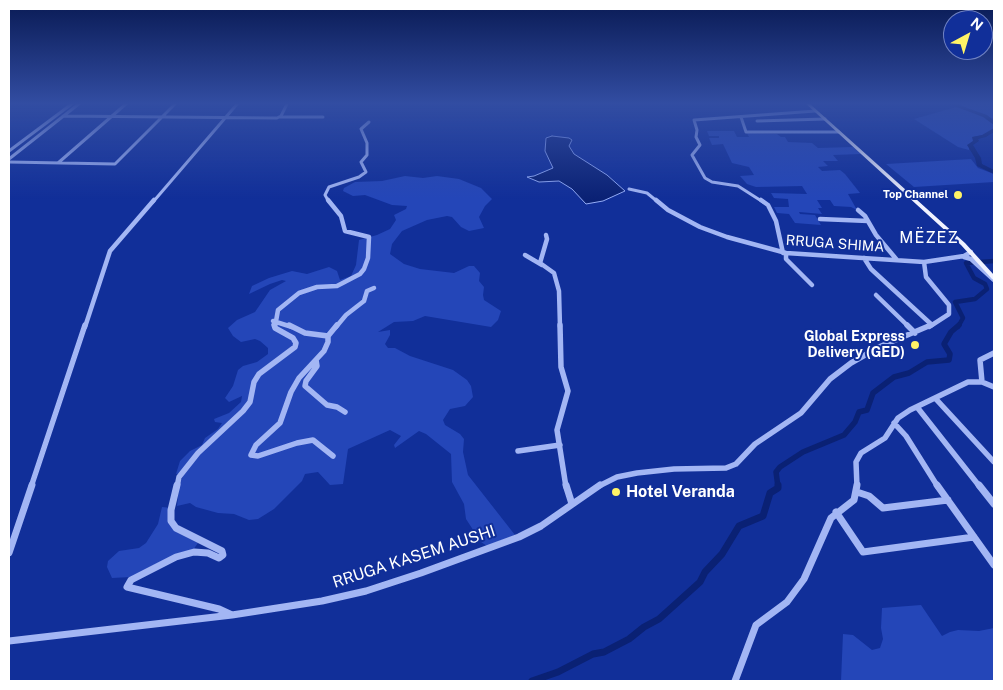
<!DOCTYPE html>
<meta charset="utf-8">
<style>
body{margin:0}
#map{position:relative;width:1003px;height:690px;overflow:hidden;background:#112f99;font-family:"Public Sans",sans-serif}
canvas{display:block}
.frame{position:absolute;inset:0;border:10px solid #fff;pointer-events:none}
.north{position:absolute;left:943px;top:10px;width:50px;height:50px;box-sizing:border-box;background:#112f99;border:1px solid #7082c2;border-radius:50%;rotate:39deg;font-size:14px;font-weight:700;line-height:20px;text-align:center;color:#fff}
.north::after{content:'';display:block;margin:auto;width:18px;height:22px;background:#fff366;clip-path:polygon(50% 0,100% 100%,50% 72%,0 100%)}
</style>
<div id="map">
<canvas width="1003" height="690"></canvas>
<div class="frame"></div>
<div class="north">N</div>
</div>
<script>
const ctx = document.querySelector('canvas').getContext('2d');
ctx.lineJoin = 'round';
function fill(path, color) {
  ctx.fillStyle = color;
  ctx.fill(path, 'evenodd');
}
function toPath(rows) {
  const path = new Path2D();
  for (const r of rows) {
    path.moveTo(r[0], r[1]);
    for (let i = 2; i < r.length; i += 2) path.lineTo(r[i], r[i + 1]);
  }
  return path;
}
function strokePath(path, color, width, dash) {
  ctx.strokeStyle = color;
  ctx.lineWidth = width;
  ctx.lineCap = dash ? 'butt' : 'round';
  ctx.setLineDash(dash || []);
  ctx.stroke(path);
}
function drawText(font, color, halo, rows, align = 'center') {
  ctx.font = font + ' "Public Sans",sans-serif';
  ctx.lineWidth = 4;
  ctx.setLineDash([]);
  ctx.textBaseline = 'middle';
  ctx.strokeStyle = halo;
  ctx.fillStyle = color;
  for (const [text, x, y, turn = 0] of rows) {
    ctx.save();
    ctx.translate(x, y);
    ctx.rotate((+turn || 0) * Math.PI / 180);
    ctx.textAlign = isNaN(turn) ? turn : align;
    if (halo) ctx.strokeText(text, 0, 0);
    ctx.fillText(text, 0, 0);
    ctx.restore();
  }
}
const green = toPath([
 [956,103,994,103,994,119,973,111],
 [956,107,984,116,994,124,994,129,983,135,973,137,974,140,969,145,969,150,958,147,914,119],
 [707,131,734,131,737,137,749,137,747,133,777,134,781,137,785,137,788,142,812,143,818,148,853,147,861,154,833,155,838,161,823,161,828,166,818,167,822,171,840,170,845,174,860,193,848,194,857,210,851,207,834,206,830,200,817,200,822,208,818,208,822,214,799,212,800,214,815,215,821,225,795,223,789,214,777,213,774,207,789,207,788,199,774,198,771,193,807,194,802,186,756,187,747,184,740,176,754,175,749,167,732,163,723,144,712,145,709,138,719,138,719,136,709,136],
 [971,159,978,168,994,174,994,182,914,187,886,164],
 [405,176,423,178,437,176,459,179,481,188,492,199,485,206,479,217,484,228,469,231,461,227,452,217,447,216,427,220,402,231,392,244,390,254,404,264,420,269,454,273,469,266,474,266,480,273,479,281,484,287,483,295,484,300,501,311,498,320,491,327,425,316,413,321,394,322,378,332,390,330,390,335,385,344,388,348,395,348,410,356,453,370,467,380,471,386,473,397,465,406,450,409,443,420,445,425,460,434,464,439,463,452,468,475,515,535,487,546,481,542,466,519,464,504,452,482,451,454,426,434,419,431,395,448,394,445,401,436,390,430,348,449,343,484,330,485,318,472,305,474,302,481,274,509,258,519,249,520,234,514,218,513,196,507,190,503,177,506,179,487,184,473,176,474,180,461,190,451,202,445,205,438,218,429,222,423,215,422,214,419,229,413,241,402,242,396,229,402,225,398,233,386,238,370,243,366,257,362,268,354,268,348,260,341,255,339,241,342,233,336,228,328,237,320,255,312,270,290,286,281,282,280,270,284,249,294,252,286,269,278,292,271,307,274,329,267,337,271,340,280,351,276,356,265,359,240,377,235,390,229,396,220,394,215,406,209,407,206,392,205,365,195,353,196,343,191,344,188,355,182,382,181],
 [162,507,172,508,170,517,178,533,198,543,193,550,176,554,131,577,112,578,107,567,108,561,119,551,139,548,146,543,158,524],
 [921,605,942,636,950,632,958,630,979,631,994,628,994,681,841,681,843,634,853,635,872,650,880,648,883,639,881,628,882,608]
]);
const water = toPath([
 [552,136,569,138,572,140,569,146,574,154,607,175,625,191,603,201,586,204,572,189,559,181,539,182,527,177,534,176,553,168,545,151,546,138,552,136]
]);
const canalFar2 = toPath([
 [958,327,963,318,955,302,975,299,987,289,985,284,974,278,966,263,994,261]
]);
const canalFar1 = toPath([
 [778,487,776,472,780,467,803,452,844,435,855,422,859,412,867,410,873,393,894,377,909,373,927,362,949,360,950,354,944,344,951,332,959,325]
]);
const canal = toPath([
 [532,681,558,672,593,654,604,652,629,639,644,627,659,619,700,582,705,572,722,554,739,526,763,516,770,493,778,488,778,485]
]);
const river = toPath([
 [947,103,953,103,987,115,994,121,994,125,983,117,947,103],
 [994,128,994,132,986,137,978,139,979,141,973,145,981,158,982,164,994,170,994,174,977,166,975,158,967,145,973,141,972,137,982,135,994,128]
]);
const minorFar3 = toPath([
 [63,116,277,118,281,116,287,104],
 [279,117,323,117],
 [741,117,746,132,839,132],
 [757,121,825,119],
 [9,151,73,103],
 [9,159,80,103],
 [9,162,115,164,176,103],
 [58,163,127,103],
 [629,189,647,193,658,202],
 [153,202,238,103],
 [329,202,325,195,329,187,359,177,366,172,361,162,367,155,367,143,361,129,369,122],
 [763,202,738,186,712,182,705,178,692,155,700,145,696,137,697,130,694,120,815,111]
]);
const minorFar2 = toPath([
 [656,200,668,210,700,227,727,237,786,253,924,262,964,256,971,252],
 [761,200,768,205,776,221,783,253],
 [858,210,865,216,876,235,897,260],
 [820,219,868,221],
 [546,235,547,239,540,263,554,273,559,291,560,327],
 [786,253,786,259,812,285],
 [525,255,542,265],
 [964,257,971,259,994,280],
 [864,258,871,269,932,325],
 [924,262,926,277,949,305,949,314,929,327],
 [876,295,909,327],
 [273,321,292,327],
 [85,327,110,251,154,200],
 [275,327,278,310,299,293,317,287,337,286,360,274,364,269,368,258,369,237,345,231,341,216,328,200],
 [336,327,346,315,364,301,367,291,374,288]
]);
const minorFar1 = toPath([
 [289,325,305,333,328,336,328,342,324,351,299,378,291,392,280,423,256,445,251,455,258,456,297,443,313,440,333,456],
 [560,325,561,367,568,391,557,430,566,487],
 [907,325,915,333],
 [328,336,337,325],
 [316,360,317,366,306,381,305,386,327,405,337,407,345,412],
 [982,382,980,360,994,353],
 [935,398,994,462],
 [917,407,980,487],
 [894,423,906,436,938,487],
 [518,451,560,445],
 [31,487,85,325],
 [177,487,179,477,198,453,243,411,250,402,254,382,259,374,295,347,296,343,293,338,275,328,274,325],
 [597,487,617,477,637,473,674,469,726,468,736,464,755,444,801,413,830,379,851,363,879,347,931,325],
 [857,487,856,462,861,453,885,438,898,418,910,410,968,382,982,382,994,387]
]);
const minor = toPath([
 [177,485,171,510,171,521,176,528,222,551,223,555,219,558,208,553,194,552,176,557,131,580,127,587,219,609,232,615,322,601,366,591,421,573,519,537,541,526,600,485],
 [566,485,572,504],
 [937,485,994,565],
 [979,485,994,504],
 [857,492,869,496,883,508,948,500],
 [836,512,863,552,974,537],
 [9,553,32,485],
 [9,641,232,615],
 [735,681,756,625,787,602,804,579,831,518,854,500,857,485]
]);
const major = toPath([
 [805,103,809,103,965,243,994,275,994,280,992,279,961,245,805,103]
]);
const markers = [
 [958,195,5,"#fff366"],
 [915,345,5,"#fff366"],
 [616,492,5,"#fff366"]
];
const farPoinames = [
 ["Top Channel",948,195]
];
const streetNames = [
 ["RRUGA SHIMA",835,244,4]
];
const poiNames = [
 ["Global Express",905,337],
 ["Delivery (GED)",905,353]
];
const quarterNames = [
 ["MËZEZ",929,238]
];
const nearPoinames = [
 ["Hotel Veranda",626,492]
];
const nearStreetnames = [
 ["RRUGA KASEM AUSHI",414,557,-18]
];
fill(green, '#2446b8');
fill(water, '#0a2174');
strokePath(water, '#95adf7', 1);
strokePath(canalFar2, '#0a2174', 4.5);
strokePath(canalFar1, '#0a2174', 5.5);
strokePath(canal, '#0a2174', 7);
fill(river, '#0a2174');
strokePath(minorFar3, '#a3b6f4', 3);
strokePath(minorFar2, '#a3b6f4', 4.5);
strokePath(minorFar1, '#a3b6f4', 5.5);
strokePath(minor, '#a3b6f4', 7);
fill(major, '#f0f2ff');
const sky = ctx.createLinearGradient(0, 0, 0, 199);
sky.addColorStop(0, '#091a54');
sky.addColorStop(0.52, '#324da2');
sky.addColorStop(1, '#324da200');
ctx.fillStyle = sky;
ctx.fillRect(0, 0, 1003, 199);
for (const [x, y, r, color] of markers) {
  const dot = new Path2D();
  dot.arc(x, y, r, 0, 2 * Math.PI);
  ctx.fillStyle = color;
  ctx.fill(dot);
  strokePath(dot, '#112f99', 2);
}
drawText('bold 11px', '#fff', '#112f99', farPoinames, 'right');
drawText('14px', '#fff', '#112f99', streetNames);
drawText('bold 14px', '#fff', '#112f99', poiNames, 'right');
ctx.letterSpacing = '1px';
drawText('16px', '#fff', '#112f99', quarterNames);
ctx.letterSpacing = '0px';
drawText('bold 16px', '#fff', '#112f99', nearPoinames, 'left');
drawText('16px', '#fff', '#112f99', nearStreetnames);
</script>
